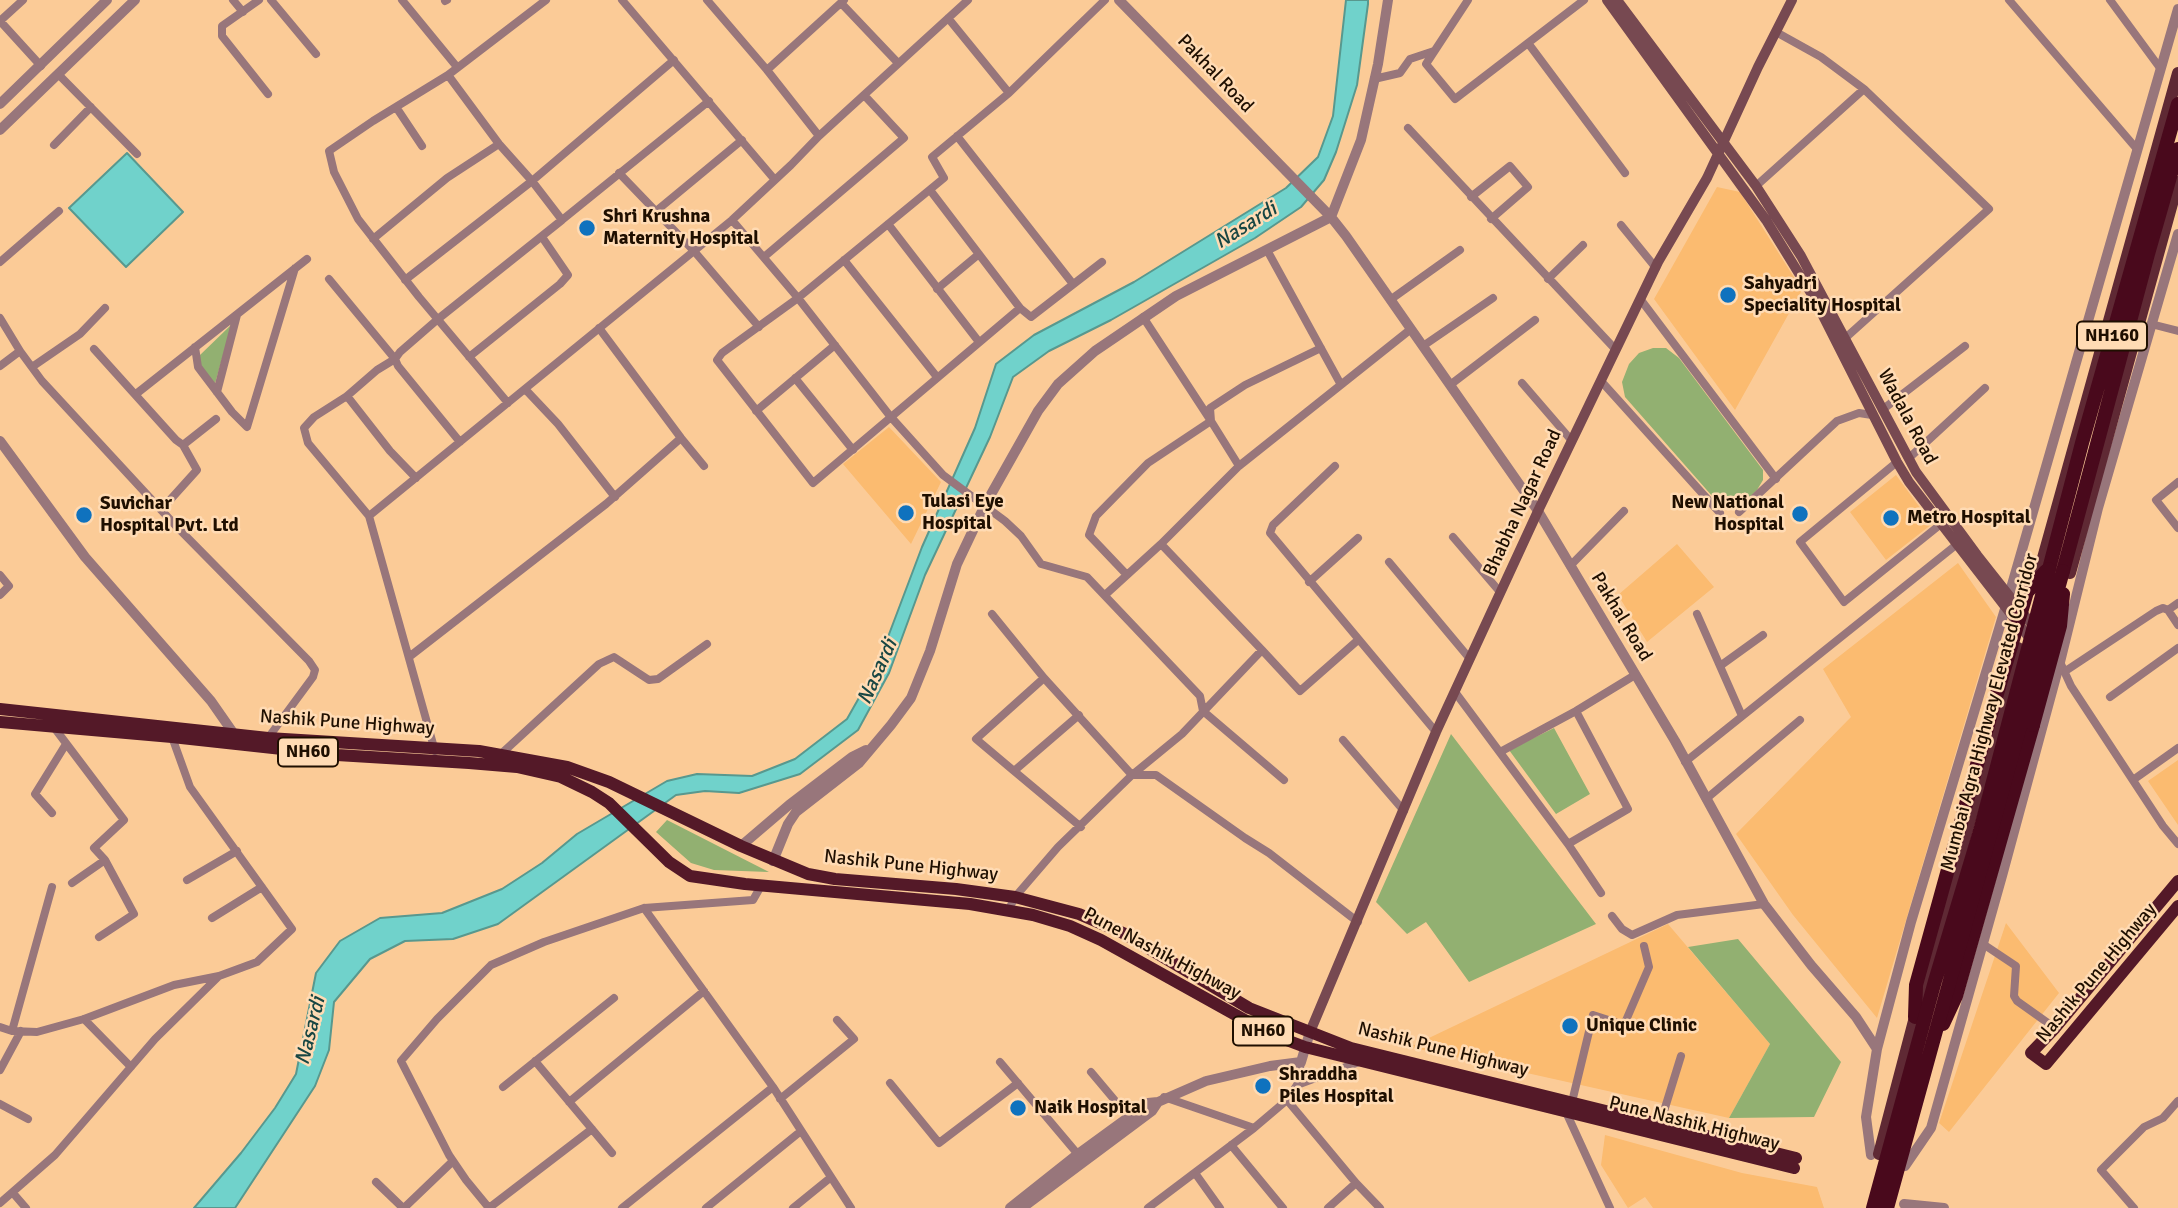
<!DOCTYPE html>
<style>
body{margin:0}
canvas{display:block;background:#fbcb97}
</style>
<canvas width="2178" height="1208"></canvas>
<script>
const ctx = document.querySelector('canvas').getContext('2d');
ctx.lineJoin = 'round';
function fill(path, color) {
  ctx.fillStyle = color;
  ctx.fill(path, 'evenodd');
}
function toPath(rows) {
  const path = new Path2D();
  for (const r of rows) {
    path.moveTo(r[0], r[1]);
    for (let i = 2; i < r.length; i += 2) path.lineTo(r[i], r[i + 1]);
  }
  return path;
}
function strokePath(path, color, width, dash) {
  ctx.strokeStyle = color;
  ctx.lineWidth = width;
  ctx.lineCap = dash ? 'butt' : 'round';
  ctx.setLineDash(dash || []);
  ctx.stroke(path);
}
function drawText(font, color, halo, rows, align = 'center') {
  ctx.font = font + ' Signika,sans-serif';
  ctx.lineWidth = 5;
  ctx.setLineDash([]);
  ctx.textBaseline = 'middle';
  ctx.strokeStyle = halo;
  ctx.fillStyle = color;
  for (const [text, x, y, turn = 0] of rows) {
    ctx.save();
    ctx.translate(x, y);
    ctx.rotate((+turn || 0) * Math.PI / 180);
    ctx.textAlign = isNaN(turn) ? turn : align;
    if (halo) ctx.strokeText(text, 0, 0);
    ctx.fillText(text, 0, 0);
    ctx.restore();
  }
}
const built = toPath([
 [1717,187,1740,192,1802,290,1735,410,1654,299],
 [889,427,941,482,911,544,843,464],
 [1896,475,1932,524,1886,560,1850,512],
 [1677,544,1714,587,1647,642,1618,595],
 [1958,563,1996,617,1877,1018,1793,915,1736,834,1851,717,1823,669],
 [2178,760,2178,825,2148,781],
 [2006,923,2059,993,1949,1132,1939,1123],
 [1668,924,1770,1044,1729,1118,1410,1047],
 [1605,1135,1742,1173,1817,1187,1824,1208,1653,1208,1645,1197,1628,1208,1601,1165]
]);
const green = toPath([
 [232,324,214,387,198,362,199,356],
 [1653,348,1666,348,1679,358,1763,470,1763,480,1757,490,1740,506,1731,508,1720,505,1625,397,1622,382,1629,364,1639,353],
 [1554,728,1590,794,1556,814,1509,750],
 [1451,734,1596,924,1469,982,1426,922,1407,934,1376,902],
 [667,820,769,872,714,870,691,863,656,832],
 [1738,939,1841,1062,1814,1117,1729,1118,1770,1044,1688,947]
]);
const water = toPath([
 [1346,0,1368,0,1368,4,1357,85,1336,152,1324,180,1301,207,1255,238,1111,320,1049,351,1013,377,990,437,925,575,889,673,858,730,800,774,739,793,705,791,676,795,498,924,453,939,405,941,370,959,334,1002,329,1050,315,1086,235,1208,194,1208,241,1153,275,1108,296,1074,316,973,340,941,380,918,442,913,502,889,542,863,577,834,667,781,697,774,752,776,795,759,847,719,877,666,922,547,975,428,996,364,1034,335,1134,282,1286,188,1318,157,1333,116,1346,0],
 [127,153,183,212,126,267,69,208,127,153]
]);
const minor = toPath([
 [233,0,243,12],
 [259,0,222,26,222,36,268,94],
 [271,0,316,54],
 [402,0,457,67],
 [622,0,775,180],
 [707,0,767,70],
 [1468,0,1426,64,1455,99,1584,0],
 [2009,0,2136,148],
 [2110,0,2160,68],
 [445,1,447,0],
 [841,3,898,63],
 [948,18,1009,93],
 [0,21,41,66],
 [0,21,23,0],
 [1776,32,1821,57,1864,89,1989,209,1842,341],
 [1528,43,1625,173],
 [674,60,532,181,562,220,709,101],
 [59,75,137,154],
 [1374,79,1400,73,1410,59,1434,51],
 [396,107,422,146],
 [1408,128,1616,350],
 [819,136,767,70,844,0],
 [957,136,1073,284],
 [54,145,91,107],
 [619,173,694,251,759,327],
 [1756,186,1864,89],
 [930,190,1020,308],
 [1471,197,1510,166,1528,187,1491,219],
 [655,212,742,140],
 [732,220,798,298,890,416,943,475,1005,521,1021,536,1041,564,1087,577,1200,696,1203,711,1284,780],
 [888,224,979,342],
 [1621,225,1656,268],
 [373,239,447,178,499,144],
 [1267,250,1340,383],
 [764,257,904,138,864,95],
 [844,260,937,377],
 [0,262,59,211],
 [1102,262,1031,317,1020,308,813,483,717,360,722,353,798,298,944,178,932,157,1009,93,1105,0],
 [329,279,395,359,377,370,347,396,314,417,304,428,308,443,369,516],
 [1548,279,1583,245],
 [405,280,532,181,499,144,448,75],
 [937,289,979,254],
 [1390,300,1460,250],
 [1641,300,1776,479],
 [0,318,20,351],
 [2151,324,2178,331],
 [599,328,681,438,704,466],
 [1423,346,1493,298],
 [195,347,198,367,232,412,247,427,295,268],
 [94,349,176,440,183,445,197,470,161,510],
 [469,357,560,284,568,275,542,237],
 [0,366,20,351,42,381,176,526,309,661,315,670,313,677,268,738,268,741],
 [32,367,80,334,105,308],
 [795,378,853,450],
 [1601,381,1720,513],
 [1522,383,1572,441],
 [1450,385,1535,320],
 [525,389,558,424,615,497],
 [217,392,237,315],
 [136,394,307,259],
 [347,396,390,451,416,478],
 [508,403,419,297,358,219,334,172,329,151,373,121,448,75,546,0],
 [1882,410,1965,346],
 [756,411,835,345],
 [460,442,398,366,395,359,400,352,438,319,562,220],
 [183,445,216,419],
 [1909,458,1985,388],
 [1897,462,1800,542,1844,602,1941,524],
 [1239,466,1211,421,1210,408,1245,385,1321,348],
 [1335,466,1273,525,1270,533,1436,732],
 [2178,482,2156,500,2178,528],
 [1739,512,1837,421,1859,413,1872,415],
 [1453,537,1500,592],
 [1389,562,1470,659],
 [1570,566,1624,511],
 [0,575,9,586,0,595],
 [1127,575,1089,535,1096,516,1148,463,1211,421,1143,317],
 [1309,582,1358,538],
 [1105,595,1161,544],
 [2168,610,2178,625],
 [992,614,1044,678,1132,775,1182,734,1262,650,1161,544,1239,466,1411,329],
 [1697,614,1742,716],
 [1262,650,1300,691,1358,640],
 [409,657,606,504,681,438],
 [2060,662,2071,686,2163,826,2178,844],
 [1720,666,1763,635],
 [2064,672,2156,611,2163,608,2168,610,2178,603],
 [1455,692,1568,844,1601,893],
 [2110,697,2178,648],
 [1079,715,1014,771,1081,827],
 [53,726,124,820,94,848,105,860,134,914,99,937],
 [1343,740,1404,811],
 [435,751,369,516,732,220,791,165,819,136,968,0],
 [1500,752,1576,711,1635,675],
 [501,754,599,664,614,657,649,680,658,679,707,644],
 [1685,762,1956,545],
 [1014,771,976,739,1044,678],
 [2133,780,2178,748],
 [1706,799,1800,720],
 [52,813,35,794,66,744],
 [1568,844,1628,809,1576,711],
 [187,880,237,851],
 [72,883,105,860],
 [644,908,773,1087],
 [1008,911,1015,897,1058,847,1132,775,1156,775,1245,838,1269,853,1358,922],
 [1612,916,1622,929,1632,935,1677,915,1764,904],
 [212,918,262,887],
 [1983,944,2016,966,2014,996,2017,1001,2055,1028],
 [84,1019,131,1067],
 [0,1027,12,1031,37,1032,84,1019,174,985,219,976,257,962,292,929,190,787,172,737],
 [12,1031,52,887],
 [535,1061,612,1153],
 [1000,1062,1081,1158],
 [0,1070,21,1031],
 [1091,1072,1128,1116],
 [890,1083,939,1143,1018,1083],
 [1297,1085,1359,1062],
 [503,1087,614,998],
 [1164,1097,1254,1128],
 [780,1099,854,1039,837,1020],
 [1287,1100,1356,1183,1380,1208],
 [569,1102,704,991],
 [1572,1102,1593,1015,1624,1025,1649,967,1644,946],
 [0,1104,28,1119],
 [1566,1112,1610,1208],
 [1660,1124,1681,1056],
 [1231,1145,1283,1208],
 [1195,1173,1220,1208],
 [376,1182,403,1208],
 [13,1193,26,1208],
 [0,1203,55,1155,155,1039,219,976],
 [404,1208,453,1161],
 [489,1208,466,1180,449,1155,401,1061,437,1019,491,965,544,942,644,908,753,900,761,886],
 [489,1208,592,1129],
 [622,1208,773,1087,851,1208],
 [706,1208,801,1131],
 [793,1208,830,1178],
 [1148,1208,1254,1128,1287,1100,1297,1085,1301,1062],
 [1328,1208,1356,1183],
 [2134,1208,2101,1170,2144,1127,2163,1118,2178,1101]
]);
const tertiary = toPath([
 [1119,0,1331,217,1346,236,1538,511,1675,741,1764,904,1811,965,1856,1017,1877,1049],
 [0,104,107,0],
 [0,130,135,0],
 [0,441,85,557,211,701,234,734],
 [741,846,789,805,852,757,866,750],
 [773,861,788,824,796,812,859,763,891,725,911,698,930,651,957,564,985,505,1038,411,1058,384,1095,351,1176,296,1331,217,1361,140,1378,64,1388,0],
 [1871,1155,1866,1117,1877,1049,1911,922,2005,609,2178,9],
 [1905,1166,1931,1128,2002,876,2060,662,2098,508,2178,234],
 [1904,1204,1944,1208],
 [1010,1208,1078,1154,1148,1103,1158,1102,1206,1081,1270,1066,1301,1062,1310,1032],
 [1022,1208,1152,1111,1158,1102]
]);
const secondary = toPath([
 [1607,0,1766,220,1814,298,1897,462,1909,482,2034,644],
 [1617,0,1756,186,1801,256,1916,472,1977,555,2037,631],
 [1310,1032,1436,732,1538,511,1658,262,1707,178,1758,67,1792,0]
]);
const primary = toPath([
 [2070,573,2178,182],
 [2036,583,2178,73],
 [1879,1154,1915,1017,2018,648]
]);
const trunk = toPath([
 [0,709,268,738,479,751,567,767,609,782,741,846,808,874,835,879,956,889,1015,897,1079,914,1123,933,1249,1008,1351,1048,1796,1158],
 [0,722,172,737,337,755,469,763,517,767,561,777,592,792,609,803,669,862,690,876,745,884,970,904,1033,915,1070,926,1101,940,1268,1033,1305,1047,1794,1168],
 [2178,881,2055,1028,2031,1053,2046,1064,2178,906]
]);
const motorway = toPath([
 [2049,569,2082,443,2178,104],
 [2063,571,2148,254,2178,149],
 [1915,1017,1916,985,1991,714],
 [1943,1024,1956,996,2033,725]
]);
const motorwayBridge = toPath([
 [1991,714,2027,592,2046,571],
 [2033,725,2060,626,2063,594],
 [1873,1208,1935,981,1980,831,2049,569],
 [1887,1208,2063,571]
]);
const markers = [
 [587,228,9,"#0f72be"],
 [1728,295,9,"#0f72be"],
 [906,513,9,"#0f72be"],
 [1800,514,9,"#0f72be"],
 [84,515,9,"#0f72be"],
 [1891,518,9,"#0f72be"],
 [1570,1026,9,"#0f72be"],
 [1263,1086,9,"#0f72be"],
 [1018,1108,9,"#0f72be"]
];
const shields = [
 [2112,336,70],
 [308,752,60],
 [1263,1031,60]
];
const shieldNames = [
 ["NH160",2112,336],
 ["NH60",308,752],
 ["NH60",1263,1031]
];
const streetNames = [
 ["Pakhal Road",1215,74,46],
 ["Wadala Road",1907,417,62],
 ["Bhabha Nagar Road",1523,503,-65],
 ["Pakhal Road",1621,617,59],
 ["Mumbai Agra Highway Elevated Corridor",1990,712,-75],
 ["Nashik Pune Highway",347,723,4],
 ["Nashik Pune Highway",911,866,6],
 ["Pune Nashik Highway",1162,954,28],
 ["Nashik Pune Highway",2097,973,-50],
 ["Nashik Pune Highway",1443,1050,14],
 ["Pune Nashik Highway",1694,1124,14]
];
const poiNames = [
 ["Shri Krushna",603,217],
 ["Maternity Hospital",603,239],
 ["Sahyadri",1744,284],
 ["Speciality Hospital",1744,306],
 ["Tulasi Eye",922,502],
 ["Hospital",922,524],
 ["New National",1784,503,"right"],
 ["Hospital",1784,525,"right"],
 ["Suvichar",100,504],
 ["Hospital Pvt. Ltd",100,526],
 ["Metro Hospital",1907,518],
 ["Unique Clinic",1586,1026],
 ["Shraddha",1279,1075],
 ["Piles Hospital",1279,1097],
 ["Naik Hospital",1034,1108]
];
const waterNames = [
 ["Nasardi",1246,226,-32],
 ["Nasardi",878,672,-66],
 ["Nasardi",311,1031,-76]
];
fill(built, '#fbbb70');
fill(green, '#92b071');
fill(water, '#70d2cb');
strokePath(water, '#58988e', 2);
strokePath(minor, '#98767b', 8);
strokePath(tertiary, '#98767b', 10);
strokePath(secondary, '#774951', 10);
strokePath(primary, '#5f2934', 12);
strokePath(trunk, '#541928', 12);
strokePath(motorway, '#49091c', 14);
strokePath(motorwayBridge, '#49091c', 14);
for (const [x, y, r, color] of markers) {
  const dot = new Path2D();
  dot.arc(x, y, r, 0, 2 * Math.PI);
  ctx.fillStyle = color;
  ctx.fill(dot);
  strokePath(dot, '#ffdbb4', 2.5);
}
for (const [x, y, w] of shields) {
  const box = new Path2D();
  box.roundRect(x - w / 2, y - 14.5, w, 29, 5);
  ctx.fillStyle = '#ffdbb4';
  ctx.fill(box);
  strokePath(box, '#1f0f00', 2);
}
drawText('bold 18px', '#1f0f00', null, shieldNames);
drawText('19px', '#1f0f00', '#ffdbb4', streetNames);
drawText('bold 19px', '#1f0f00', '#ffdbb4', poiNames, 'left');
drawText('italic 21px', '#184643', '#ffdbb4', waterNames);
</script>
